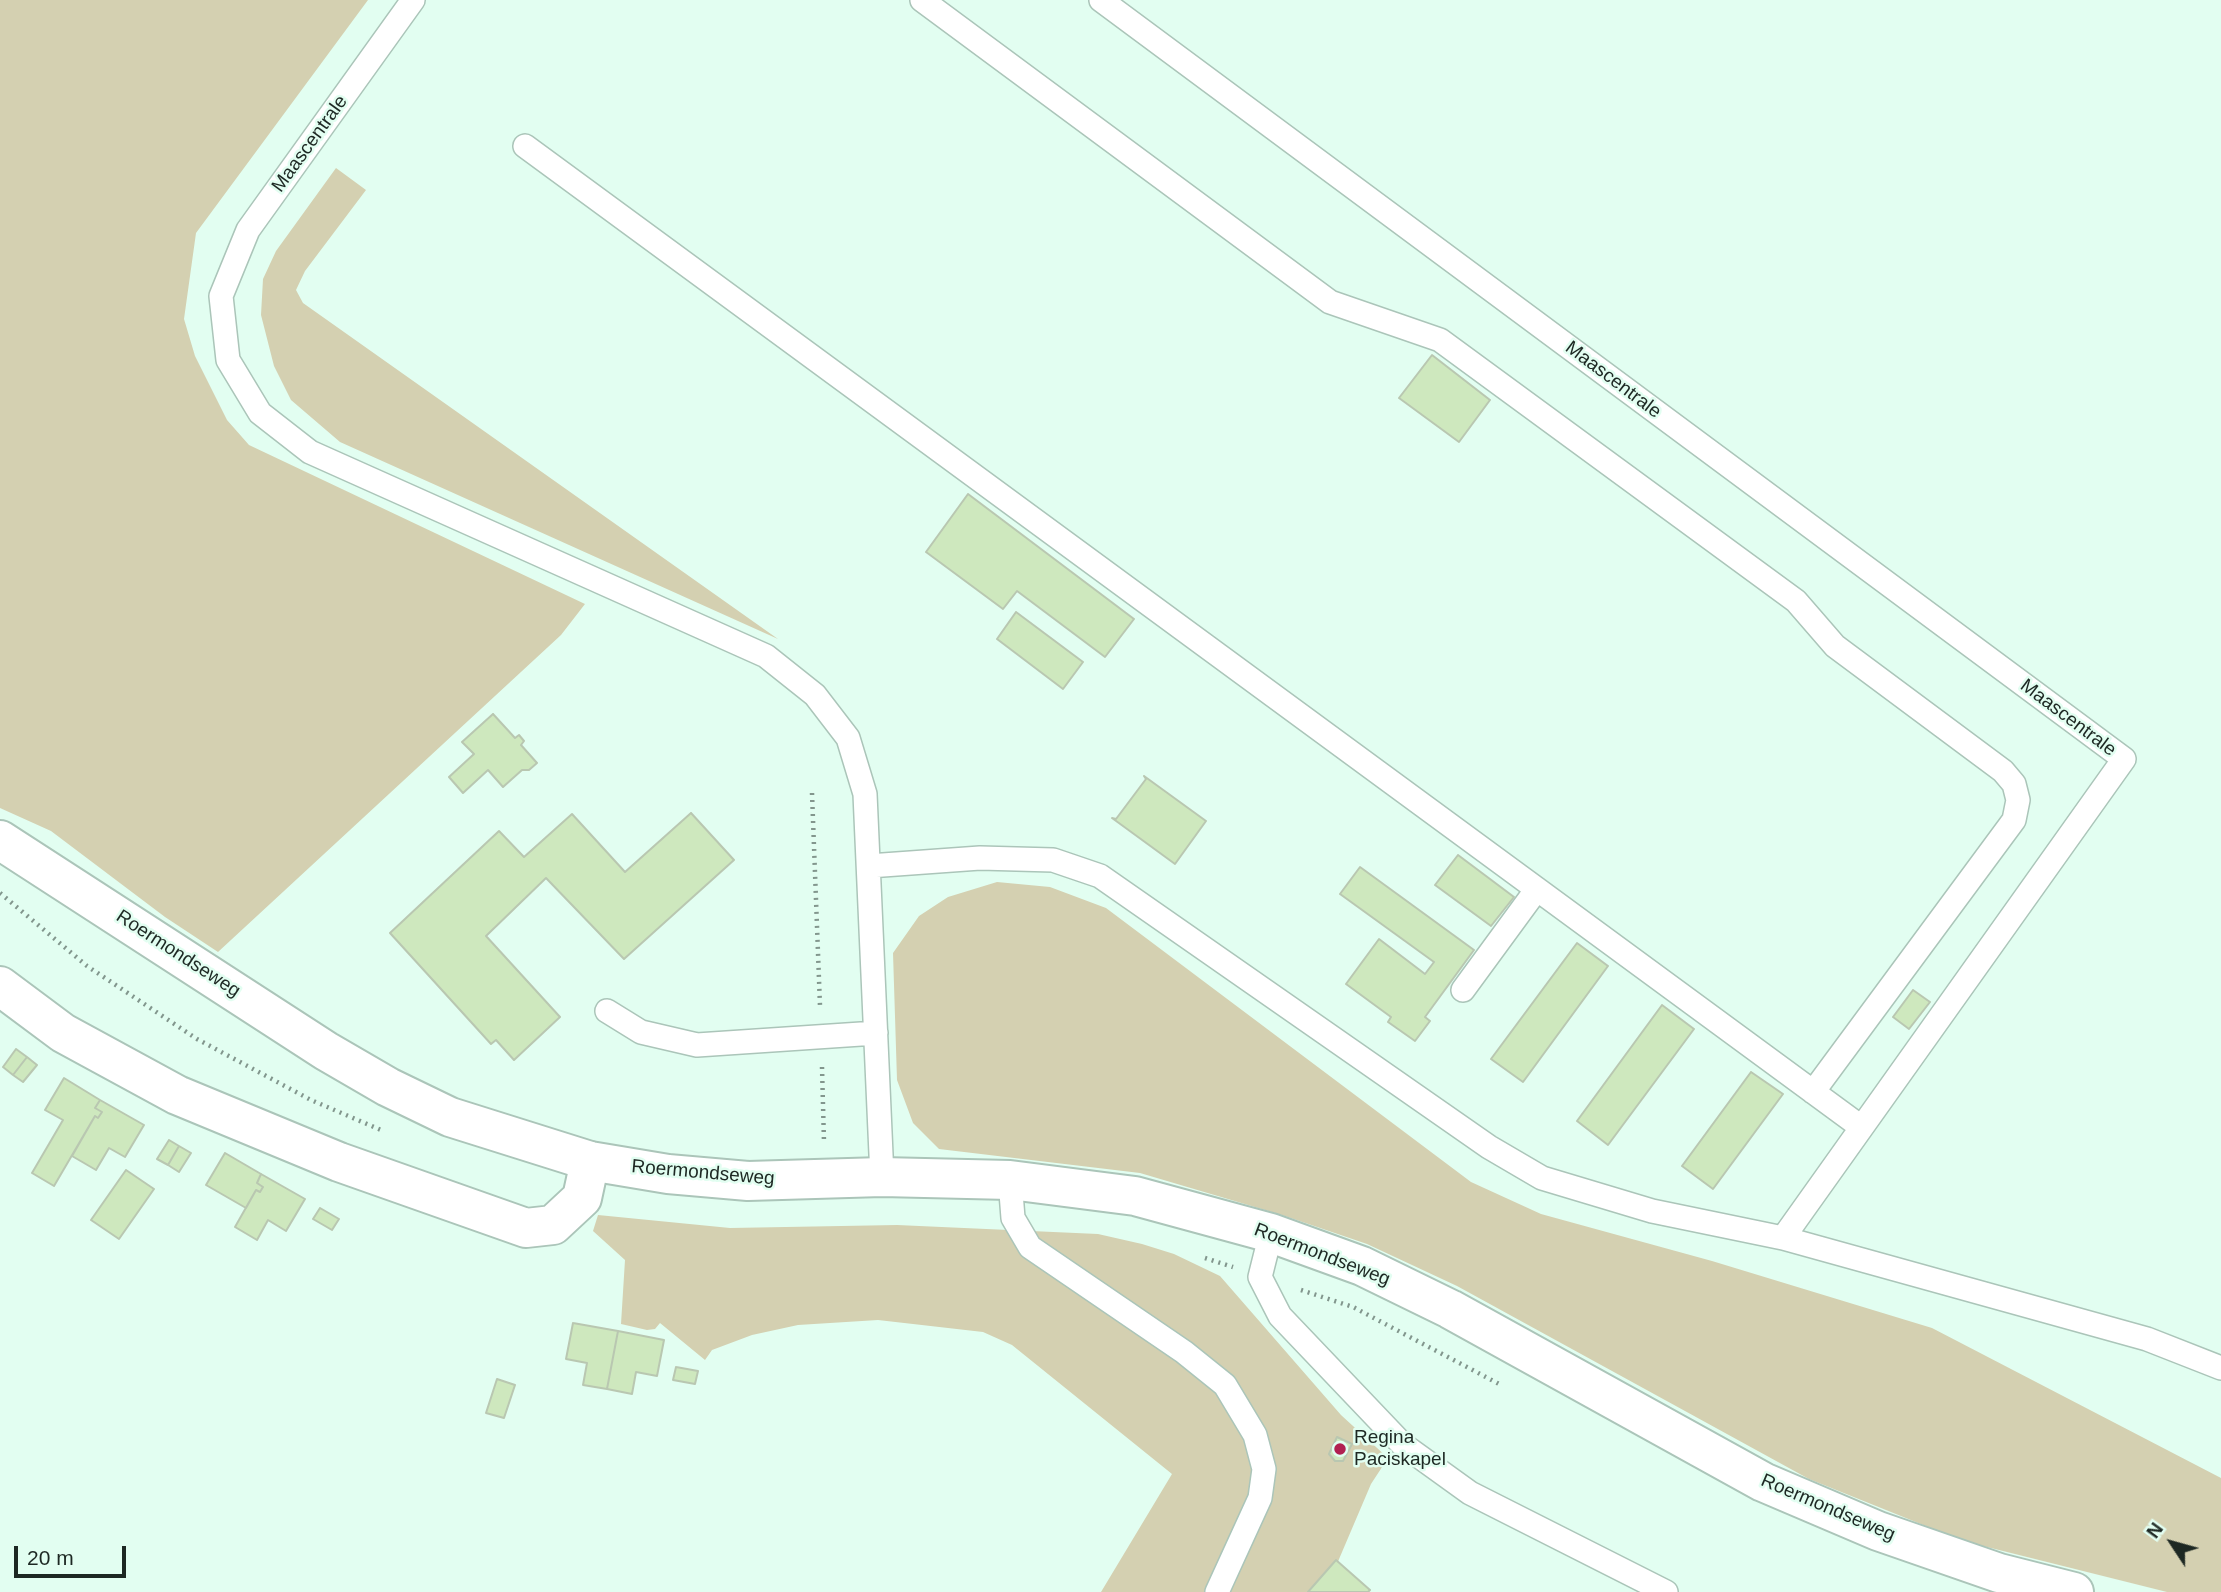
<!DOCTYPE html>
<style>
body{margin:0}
#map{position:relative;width:2221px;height:1592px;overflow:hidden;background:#e2fef1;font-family:Arial,sans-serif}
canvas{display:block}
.north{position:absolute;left:2137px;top:1508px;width:70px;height:70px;-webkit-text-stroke:5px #e2fef1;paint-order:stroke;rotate:306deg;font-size:19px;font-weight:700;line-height:28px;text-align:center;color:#1d2823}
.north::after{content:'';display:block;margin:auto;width:24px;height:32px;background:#1d2823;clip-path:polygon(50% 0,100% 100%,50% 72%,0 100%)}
.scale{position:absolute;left:14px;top:1546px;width:112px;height:32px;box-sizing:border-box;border:4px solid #1d2823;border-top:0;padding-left:9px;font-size:21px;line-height:24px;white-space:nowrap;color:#1d2823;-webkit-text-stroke:5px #e2fef1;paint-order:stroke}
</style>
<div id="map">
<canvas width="2221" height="1592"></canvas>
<div class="north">N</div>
<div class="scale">20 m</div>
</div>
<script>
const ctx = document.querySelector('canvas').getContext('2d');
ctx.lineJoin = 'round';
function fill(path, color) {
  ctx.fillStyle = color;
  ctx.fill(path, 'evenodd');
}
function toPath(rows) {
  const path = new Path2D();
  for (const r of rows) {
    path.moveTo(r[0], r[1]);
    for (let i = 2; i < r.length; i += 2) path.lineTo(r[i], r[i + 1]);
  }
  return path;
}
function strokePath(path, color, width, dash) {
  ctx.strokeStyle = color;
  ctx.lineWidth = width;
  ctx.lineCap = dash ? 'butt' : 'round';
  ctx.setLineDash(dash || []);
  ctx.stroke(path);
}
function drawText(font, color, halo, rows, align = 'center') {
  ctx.font = font + ' Arial,sans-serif';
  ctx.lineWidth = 5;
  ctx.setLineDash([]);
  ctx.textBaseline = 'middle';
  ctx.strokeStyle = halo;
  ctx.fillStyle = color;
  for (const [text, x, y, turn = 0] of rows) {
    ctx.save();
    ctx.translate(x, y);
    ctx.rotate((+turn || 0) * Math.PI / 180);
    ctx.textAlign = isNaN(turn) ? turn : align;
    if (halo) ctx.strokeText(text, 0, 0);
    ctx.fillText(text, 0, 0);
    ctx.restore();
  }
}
const green = toPath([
 [0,0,368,0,196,233,184,319,195,356,227,420,249,445,585,604,561,635,218,952,165,917,51,831,0,808],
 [336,168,366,190,305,271,296,290,303,303,778,639,340,442,291,400,274,366,261,315,263,279,276,251],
 [997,882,1050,887,1106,908,1471,1182,1541,1214,1712,1261,1932,1328,2221,1478,2221,1592,2167,1592,1963,1541,1809,1479,1457,1286,1367,1244,1282,1215,1140,1173,939,1149,913,1123,897,1080,893,953,919,916,948,897],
 [598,1215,730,1228,897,1225,1098,1234,1142,1244,1174,1254,1220,1276,1341,1415,1388,1458,1371,1484,1325,1592,1101,1592,1172,1474,1012,1345,983,1332,878,1320,798,1325,752,1335,712,1350,705,1360,660,1323,655,1329,647,1330,621,1324,625,1260,593,1231]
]);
const building = toPath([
 [1432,355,1490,400,1459,442,1399,398,1432,355],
 [968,494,1134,619,1105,657,1017,591,1003,609,926,552,968,494],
 [1016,612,1083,662,1063,689,997,639,1016,612],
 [493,714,515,738,519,735,524,741,521,745,537,763,529,770,522,770,503,787,488,770,463,793,449,777,474,754,462,742,493,714],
 [1144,776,1206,821,1175,864,1112,818,1116,819,1146,779,1144,776],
 [691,813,734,860,624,959,546,878,486,936,560,1017,514,1060,496,1040,491,1044,390,933,499,831,524,857,572,814,625,872,691,813],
 [1458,855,1514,897,1491,926,1435,885,1458,855],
 [1360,867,1474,950,1425,1017,1430,1021,1415,1041,1388,1022,1391,1017,1346,984,1379,939,1425,974,1434,962,1340,894,1360,867],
 [1577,943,1608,966,1523,1082,1491,1059,1577,943],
 [1913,990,1930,1002,1909,1029,1893,1017,1913,990],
 [1662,1005,1694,1029,1608,1145,1577,1121,1662,1005],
 [16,1049,27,1057,13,1075,3,1067,16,1049],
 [27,1057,37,1065,23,1082,13,1075,27,1057],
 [1751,1072,1783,1094,1713,1189,1682,1166,1751,1072],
 [64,1078,100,1100,95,1108,102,1112,98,1118,95,1116,54,1186,32,1173,63,1120,45,1110,64,1078],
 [100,1100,144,1125,125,1157,109,1148,96,1170,72,1156,95,1116,98,1118,102,1112,95,1108,100,1100],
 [169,1140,179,1146,168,1165,157,1159,169,1140],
 [179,1146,191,1153,179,1172,168,1165,179,1146],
 [225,1153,261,1174,257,1183,263,1187,260,1192,256,1190,246,1208,206,1185,225,1153],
 [126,1170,154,1189,119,1239,91,1220,126,1170],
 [261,1174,305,1199,286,1231,268,1220,257,1240,235,1227,256,1190,260,1192,263,1187,257,1183,261,1174],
 [320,1208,339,1219,332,1230,313,1219,320,1208],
 [573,1323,618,1331,607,1389,583,1385,587,1363,566,1359,573,1323],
 [618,1331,664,1340,657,1376,636,1372,632,1394,607,1389,618,1331],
 [676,1367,698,1371,695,1384,673,1380,676,1367],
 [497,1379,515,1385,504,1418,486,1413,497,1379],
 [1337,1437,1352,1444,1343,1461,1335,1461,1329,1454,1337,1437],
 [1336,1560,1370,1590,1368,1592,1308,1592,1336,1560]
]);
const path = toPath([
 [812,793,820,1006],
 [0,893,87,966,197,1039,311,1100,381,1130],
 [822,1067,824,1142],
 [1205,1258,1233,1267],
 [1301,1290,1353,1307,1501,1385]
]);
const lane = toPath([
 [413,0,248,230,221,296,228,360,260,413,310,452,766,656,815,695,848,738,865,794,882,1177],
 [922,0,1330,302,1440,340,1796,601,1835,646,2003,771,2014,784,2018,800,2014,820,1813,1092],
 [1101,0,2124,759,1783,1238],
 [525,146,1861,1127],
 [869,866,980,858,1053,860,1100,876,1489,1147,1542,1178,1652,1211,1783,1238,2147,1339,2221,1368],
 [1463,990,1537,889],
 [607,1011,641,1032,697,1045,876,1033],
 [1010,1180,1013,1218,1030,1247,1184,1352,1225,1385,1255,1435,1264,1469,1260,1498,1217,1592],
 [1271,1233,1260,1277,1280,1316,1402,1444,1470,1493,1666,1592]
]);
const street = toPath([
 [0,986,63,1033,177,1095,339,1162,526,1228,553,1225,582,1198,590,1161]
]);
const secondary = toPath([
 [0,840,326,1051,388,1087,450,1117,590,1161,668,1174,748,1181,882,1177,1010,1180,1135,1196,1271,1233,1362,1266,1450,1309,1763,1482,1878,1531,1999,1573,2074,1592]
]);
const markers = [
 [1340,1449,7,"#b12151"]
];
const streetNames = [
 ["Maascentrale",310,144,-54],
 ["Maascentrale",1613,380,37],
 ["Maascentrale",2068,718,37],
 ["Roermondseweg",178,954,33],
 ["Roermondseweg",703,1173,5],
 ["Roermondseweg",1322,1255,21],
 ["Roermondseweg",1828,1508,23]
];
const poiNames = [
 ["Regina",1354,1438],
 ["Paciskapel",1354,1460]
];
fill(green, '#d4d0b1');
fill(building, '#cee8be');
strokePath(building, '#b9c7b1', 2);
strokePath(lane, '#abc5b9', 26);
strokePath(street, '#abc5b9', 42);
strokePath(secondary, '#abc5b9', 42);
strokePath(path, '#82968d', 4.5, [2, 5]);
strokePath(lane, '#fff', 23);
strokePath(street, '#fff', 38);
strokePath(secondary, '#fff', 38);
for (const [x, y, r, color] of markers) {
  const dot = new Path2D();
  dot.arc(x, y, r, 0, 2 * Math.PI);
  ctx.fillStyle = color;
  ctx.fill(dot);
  strokePath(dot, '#e2fef1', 2.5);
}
drawText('19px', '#1d2823', '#e2fef1', streetNames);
drawText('19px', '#1d2823', '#e2fef1', poiNames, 'left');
</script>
